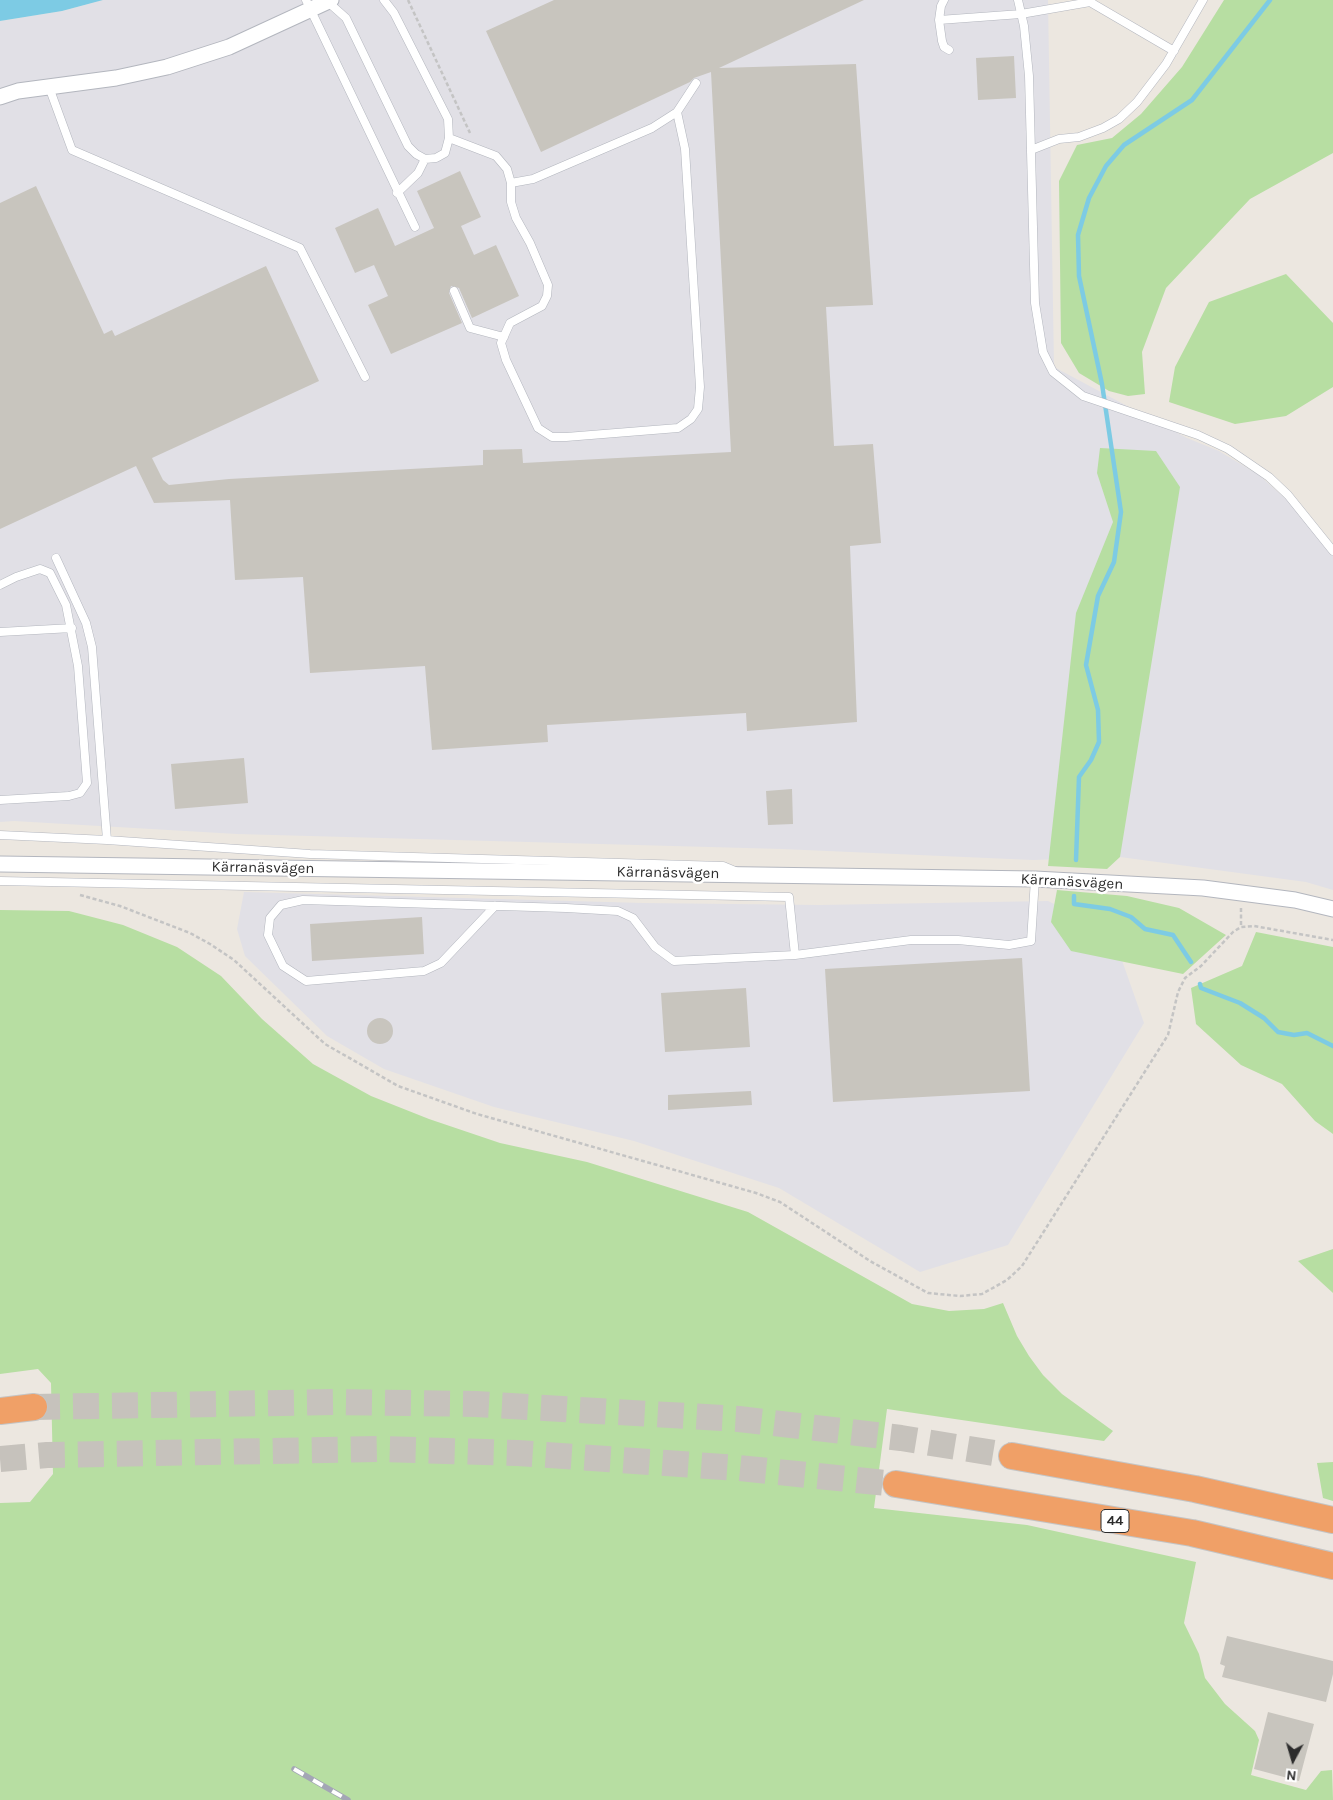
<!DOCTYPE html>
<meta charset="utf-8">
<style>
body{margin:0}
#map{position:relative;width:1333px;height:1800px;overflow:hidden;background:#ece7e0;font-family:Karla,sans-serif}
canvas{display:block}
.north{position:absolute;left:1268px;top:1735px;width:50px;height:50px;-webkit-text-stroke:4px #fff;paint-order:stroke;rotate:186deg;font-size:14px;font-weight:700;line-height:20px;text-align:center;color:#2c2c2c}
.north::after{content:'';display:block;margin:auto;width:18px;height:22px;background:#2c2c2c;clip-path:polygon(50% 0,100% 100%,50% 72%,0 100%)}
</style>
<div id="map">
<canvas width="1333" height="1800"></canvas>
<div class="north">N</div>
</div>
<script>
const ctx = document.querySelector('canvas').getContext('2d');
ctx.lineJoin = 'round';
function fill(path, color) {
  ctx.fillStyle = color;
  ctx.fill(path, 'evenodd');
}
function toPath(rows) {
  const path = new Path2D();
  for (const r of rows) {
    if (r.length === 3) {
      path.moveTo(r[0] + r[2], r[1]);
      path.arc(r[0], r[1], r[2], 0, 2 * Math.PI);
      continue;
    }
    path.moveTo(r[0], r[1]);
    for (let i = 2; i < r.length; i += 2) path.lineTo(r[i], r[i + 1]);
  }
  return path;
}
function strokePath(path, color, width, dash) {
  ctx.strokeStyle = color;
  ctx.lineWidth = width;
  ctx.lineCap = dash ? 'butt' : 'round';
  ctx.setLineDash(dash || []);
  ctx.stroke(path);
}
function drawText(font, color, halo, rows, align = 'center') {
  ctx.font = font + ' Karla,sans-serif';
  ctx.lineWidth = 5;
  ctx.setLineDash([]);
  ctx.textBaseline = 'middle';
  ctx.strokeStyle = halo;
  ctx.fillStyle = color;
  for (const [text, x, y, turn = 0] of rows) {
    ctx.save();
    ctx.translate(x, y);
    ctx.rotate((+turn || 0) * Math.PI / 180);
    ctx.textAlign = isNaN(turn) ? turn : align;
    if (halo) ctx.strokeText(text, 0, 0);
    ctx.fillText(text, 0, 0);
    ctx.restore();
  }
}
const industrial = toPath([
 [103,0,1048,0,1054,367,1187,438,1219,451,1259,475,1288,501,1333,556,1333,890,1306,882,1120,857,1033,860,782,849,237,834,14,821,0,822,0,21,62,11],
 [244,892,643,903,819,905,1048,901,1112,932,1144,1023,1008,1245,920,1272,779,1188,634,1141,494,1107,384,1069,327,1036,245,956,237,929]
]);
const green = toPath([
 [1224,0,1333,0,1333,153,1250,199,1166,288,1142,352,1145,394,1128,396,1109,391,1079,373,1061,343,1059,181,1077,145,1112,138,1141,114,1182,67],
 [1286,274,1333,323,1333,387,1286,416,1235,424,1169,402,1175,367,1209,302],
 [1100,448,1156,451,1180,487,1120,857,1107,869,1048,866,1076,613,1113,522,1097,473],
 [1057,890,1127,896,1179,908,1226,935,1183,974,1071,951,1051,922],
 [0,910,69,911,123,925,177,947,221,976,262,1019,313,1064,371,1096,429,1119,500,1143,587,1162,748,1212,912,1304,949,1311,984,1309,1003,1303,1017,1336,1029,1356,1043,1375,1062,1394,1113,1431,1104,1441,887,1409,874,1508,1027,1525,1196,1562,1184,1623,1199,1654,1205,1678,1225,1704,1255,1731,1259,1740,1251,1775,1306,1790,1321,1771,1332,1770,1333,1800,0,1800,0,1503,30,1502,53,1474,51,1383,38,1369,0,1374],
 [1256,932,1333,947,1333,1134,1315,1121,1282,1084,1241,1065,1196,1024,1191,988,1242,966],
 [1333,1249,1333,1293,1298,1261],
 [1333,1462,1333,1501,1323,1498,1317,1463]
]);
const water = toPath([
 [0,0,103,0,62,11,0,21]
]);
const stream = toPath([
 [1076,860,1079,777,1091,760,1099,742,1098,710,1086,665,1098,596,1114,562,1121,512,1102,384,1079,276,1078,235,1089,198,1106,166,1124,145,1192,100,1270,0],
 [1074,896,1074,904,1110,909,1131,917,1145,929,1173,935,1191,962],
 [1200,984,1201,988,1240,1003,1264,1018,1278,1032,1294,1035,1307,1033,1333,1046]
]);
const building = toPath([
 [554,0,864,0,719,68,856,64,873,305,826,307,834,446,873,444,881,543,850,546,857,722,747,731,746,713,547,725,548,742,432,750,425,666,310,673,303,577,235,580,230,500,154,503,136,466,0,529,0,203,36,186,104,334,112,330,115,336,266,266,319,381,152,458,163,480,169,485,229,479,483,465,483,450,522,449,523,463,731,452,711,72,694,78,690,82,541,152,486,31],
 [1014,56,1016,98,978,100,976,58],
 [460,171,481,217,461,226,474,255,496,245,519,296,472,318,459,288,451,286,449,293,462,323,391,354,368,305,388,296,374,265,355,273,335,228,378,208,395,246,434,228,417,191],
 [244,758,248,803,175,809,171,764],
 [792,789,793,824,768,825,766,791],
 [422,917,424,954,312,961,310,924],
 [1022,958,1030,1091,833,1102,825,969],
 [746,988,750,1047,665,1052,661,993],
 [380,1031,13],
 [751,1091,752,1105,668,1110,668,1095],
 [1227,1636,1333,1661,1333,1674,1326,1702,1222,1677,1225,1666,1220,1664],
 [1268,1712,1314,1724,1299,1781,1254,1769]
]);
const motorwayTunnel = toPath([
 [34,1407,337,1402,476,1404,739,1419,901,1438,1012,1456],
 [0,1459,47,1455,377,1449,518,1453,739,1468,896,1484]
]);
const path = toPath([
 [408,0,470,133],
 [80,895,120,906,190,933,210,944,234,960,325,1044,398,1086,477,1114,756,1193,780,1202,870,1261,928,1293,960,1296,982,1294,1007,1280,1022,1266,1168,1035,1178,992,1185,978,1201,966,1233,932,1241,927,1254,926,1333,940],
 [1241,908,1241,927]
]);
const service = toPath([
 [306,0,415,227],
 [384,0,394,13,448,119,449,138,496,156,507,169,511,183,533,179,652,128,677,112],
 [944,0,941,6,939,20,942,41,944,47,949,50],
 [1018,0,1024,26,1029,76,1035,303,1043,352,1053,372,1083,396,1198,435,1228,449,1269,477,1288,495,1333,551],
 [328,2,346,18,408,146,416,154,425,159,436,158,445,153,449,138],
 [1090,2,1174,51],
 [939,20,1021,14,1090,2,1091,0],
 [49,87,72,150,300,248,365,377],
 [1031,150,1059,139,1079,137,1103,128,1119,119,1137,102,1166,64,1203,0],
 [511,183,511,202,516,218,530,243,548,285,547,296,542,306,510,323,501,343,506,360,538,428,552,437,566,437,678,428,691,419,698,409,700,387,685,149,677,112,696,83],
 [397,193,418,173,425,159],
 [454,291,470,328,504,337],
 [56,558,86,623,92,647,107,840,310,854,723,866,735,871],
 [0,585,16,577,40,569,50,573,66,605,78,666,87,783,80,793,69,796,0,800],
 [0,632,72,628],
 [0,835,107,840],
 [0,881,789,897,795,955],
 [495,906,441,963,424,971,306,981,283,966,268,935,270,918,281,905,303,900,566,908,618,911,633,918,655,947,674,961,795,955,911,940,958,940,1009,945,1031,941,1035,879]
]);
const minor = toPath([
 [0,97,18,91,116,78,167,67,229,47,331,0],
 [0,864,1035,879,1203,888,1295,900,1333,909]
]);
const motorway = toPath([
 [0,1411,34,1407],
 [1012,1456,1195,1489,1333,1520],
 [896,1484,1192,1533,1333,1566]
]);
const rail = toPath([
 [294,1769,348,1800]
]);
const shields = [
 [1115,1521,28]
];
const shieldNames = [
 ["44",1115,1521]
];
const streetNames = [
 ["Kärranäsvägen",263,868,1],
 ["Kärranäsvägen",668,873,1],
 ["Kärranäsvägen",1072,882,3]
];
fill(industrial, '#e1e0e6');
fill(green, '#b7dea2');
fill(water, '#7dcbe4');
strokePath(stream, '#7dcbe4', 4.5);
fill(building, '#c8c5be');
strokePath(motorwayTunnel, '#c6c2bc', 26, [26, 13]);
strokePath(service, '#b3b6be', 9);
strokePath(minor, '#b3b6be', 17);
strokePath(motorway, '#c4c4c4', 28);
strokePath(path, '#c4c4c4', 2.5, [4, 2.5]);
strokePath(service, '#fff', 8);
strokePath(minor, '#fff', 15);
strokePath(motorway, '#f0a067', 26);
strokePath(rail, '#a3a6b5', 5.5);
strokePath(rail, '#fff', 4, [11]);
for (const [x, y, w] of shields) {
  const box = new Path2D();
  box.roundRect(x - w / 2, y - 11.5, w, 23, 4);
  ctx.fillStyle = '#fff';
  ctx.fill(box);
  strokePath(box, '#2c2c2c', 1);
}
drawText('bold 14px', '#2c2c2c', null, shieldNames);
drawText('15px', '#2c2c2c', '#fff', streetNames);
</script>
